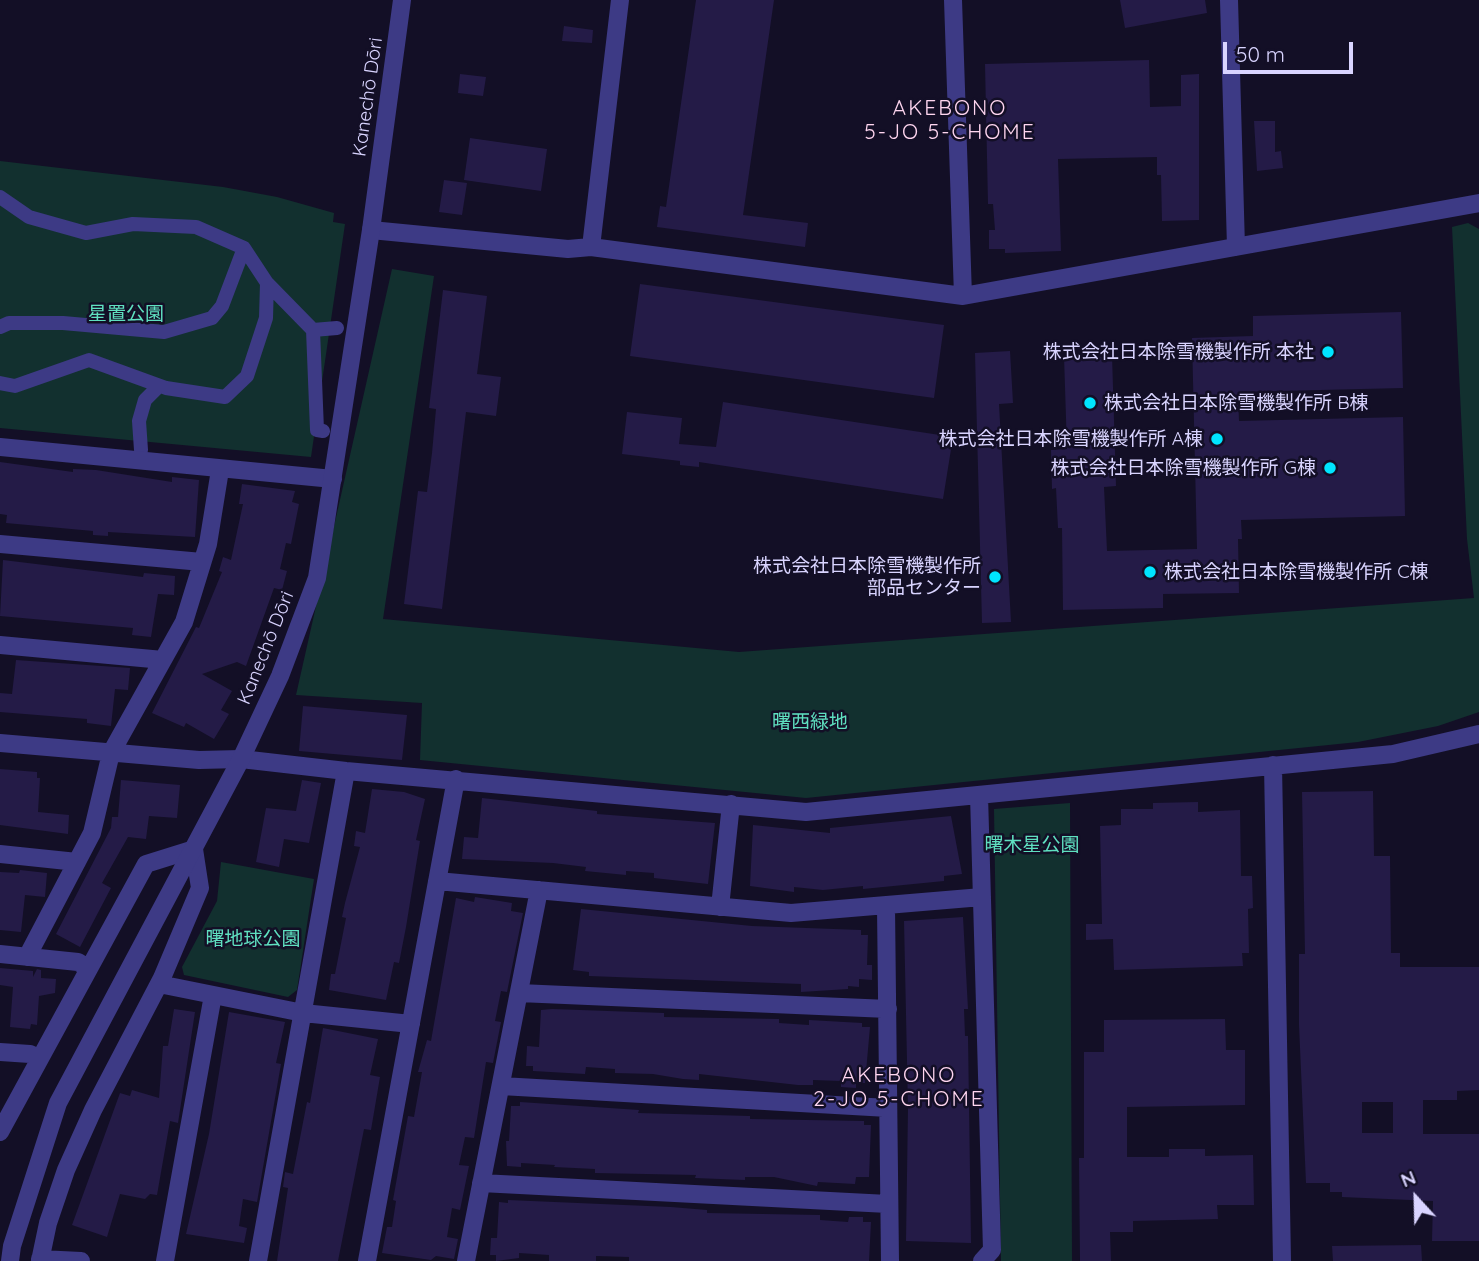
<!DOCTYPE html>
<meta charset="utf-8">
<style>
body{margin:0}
#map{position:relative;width:1479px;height:1261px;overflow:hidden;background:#130f26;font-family:Quicksand,sans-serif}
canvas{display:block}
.north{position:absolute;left:1381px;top:1163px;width:70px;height:70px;-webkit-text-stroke:5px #130f26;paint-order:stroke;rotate:338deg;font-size:19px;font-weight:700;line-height:28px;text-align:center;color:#d9d4ff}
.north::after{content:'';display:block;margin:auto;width:24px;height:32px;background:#d9d4ff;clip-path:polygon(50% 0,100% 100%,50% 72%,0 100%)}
.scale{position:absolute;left:1223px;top:42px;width:130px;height:32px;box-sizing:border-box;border:4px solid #d9d4ff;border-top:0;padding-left:9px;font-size:21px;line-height:24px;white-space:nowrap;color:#d9d4ff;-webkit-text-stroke:5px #130f26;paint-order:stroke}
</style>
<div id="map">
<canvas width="1479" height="1261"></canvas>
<div class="north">N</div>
<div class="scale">50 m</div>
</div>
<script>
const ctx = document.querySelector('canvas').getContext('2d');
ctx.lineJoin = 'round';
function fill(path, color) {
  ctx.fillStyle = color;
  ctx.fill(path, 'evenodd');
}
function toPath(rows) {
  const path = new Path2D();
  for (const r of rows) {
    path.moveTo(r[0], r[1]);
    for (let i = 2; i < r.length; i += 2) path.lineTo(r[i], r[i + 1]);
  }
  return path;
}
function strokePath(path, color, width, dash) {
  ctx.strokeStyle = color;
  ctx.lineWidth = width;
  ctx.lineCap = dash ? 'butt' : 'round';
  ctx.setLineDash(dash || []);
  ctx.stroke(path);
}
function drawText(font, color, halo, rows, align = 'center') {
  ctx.font = font + ' Quicksand,"Noto Sans JP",sans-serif';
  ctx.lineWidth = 5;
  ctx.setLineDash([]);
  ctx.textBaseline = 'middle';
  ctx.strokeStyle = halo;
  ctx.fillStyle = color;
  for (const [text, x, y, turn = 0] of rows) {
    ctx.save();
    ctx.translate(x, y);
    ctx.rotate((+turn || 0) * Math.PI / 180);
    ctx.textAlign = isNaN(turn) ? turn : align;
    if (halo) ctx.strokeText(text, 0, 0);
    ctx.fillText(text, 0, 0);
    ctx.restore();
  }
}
const green = toPath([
 [0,161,223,187,277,197,334,213,333,222,345,224,311,457,0,428],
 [1468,223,1479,229,1479,712,1438,726,1358,742,806,798,420,760,422,703,296,695,392,269,434,276,383,619,739,652,1474,598,1467,539,1452,227],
 [1070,803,1072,1261,1001,1261,994,809],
 [221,862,314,879,297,990,288,997,184,975,182,967,217,901]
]);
const building = toPath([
 [696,0,774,0,743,215,808,223,805,247,657,227,660,206,666,207],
 [1120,0,1205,0,1207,13,1125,28],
 [564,26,593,30,592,43,562,41],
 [1149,60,1150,107,1181,106,1181,75,1199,74,1199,220,1162,221,1161,175,1157,175,1157,157,1058,159,1061,251,1005,253,1005,249,989,249,989,230,995,230,993,204,988,204,985,64],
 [460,74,486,77,483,96,458,93],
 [1254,121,1275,121,1275,152,1281,151,1283,168,1257,171],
 [470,138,547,149,541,191,464,180],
 [444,180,467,183,462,215,439,212],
 [640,284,944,325,934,398,630,356],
 [443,290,487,296,477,374,501,377,496,416,466,412,442,609,404,604,418,491,427,492,432,453,436,409,429,408],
 [1401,312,1403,388,1238,392,1239,421,1403,417,1405,516,1241,520,1242,539,1238,539,1239,593,1163,594,1163,608,1063,610,1062,528,1058,528,1056,488,1052,489,1051,450,1067,449,1064,356,1112,355,1116,486,1104,487,1107,551,1197,549,1192,338,1253,336,1253,316],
 [1010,351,1013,403,999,404,1011,622,982,623,975,353],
 [723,402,953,437,943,499,699,462,699,467,680,465,680,461,622,454,627,412,682,418,679,444,716,447],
 [0,462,73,472,73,469,96,470,172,482,172,477,199,480,195,537,108,532,108,536,93,535,93,531,6,523,7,515,0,514],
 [242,484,295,491,292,502,299,504,291,544,286,543,280,569,287,571,282,590,274,588,246,666,237,662,202,674,232,691,221,710,229,714,214,739,186,723,184,727,152,713,196,627,199,628,222,572,219,571,223,557,231,560,243,504,239,504],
 [3,560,143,577,144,573,175,576,174,595,158,594,151,637,132,635,133,628,0,616],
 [16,660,130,668,128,690,115,689,111,726,87,723,87,719,0,712,0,693,12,694],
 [303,706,407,715,402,760,299,751],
 [0,769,37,772,37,778,40,778,38,812,69,815,68,834,0,825],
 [121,780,180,785,177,818,149,816,146,839,128,837,102,883,111,888,80,947,56,934,111,828,112,817,118,817],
 [302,780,321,783,309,843,284,839,279,867,256,862,266,808,296,811],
 [372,789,404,792,425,799,416,840,420,841,406,927,399,963,394,962,386,1000,329,990,331,974,335,974,346,918,342,917,345,903,360,847,354,846,356,831,365,833],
 [1373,791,1374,856,1390,856,1391,953,1400,953,1400,967,1479,967,1479,1090,1457,1091,1457,1100,1423,1100,1423,1134,1479,1134,1479,1241,1432,1241,1433,1201,1342,1197,1342,1192,1330,1192,1330,1183,1306,1183,1299,1025,1299,954,1305,954,1302,792],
 [1362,1102,1393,1102,1393,1133,1362,1133],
 [482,798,597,811,597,814,715,823,708,884,654,878,654,873,626,871,626,875,585,871,586,867,553,863,462,859,464,837,478,838],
 [1198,802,1198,812,1240,810,1241,876,1252,876,1253,908,1248,909,1249,953,1242,953,1243,966,1114,970,1113,939,1086,940,1086,924,1102,924,1100,826,1121,825,1121,809,1153,809,1153,803],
 [951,816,962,874,944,876,944,881,863,889,863,886,823,890,794,887,794,892,750,886,753,825,830,833,830,828],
 [20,870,47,873,45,897,25,895,21,932,0,930,0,872,19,873],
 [475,897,512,903,511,911,523,913,507,992,501,991,495,1021,501,1022,493,1063,486,1062,474,1138,465,1137,459,1165,469,1166,460,1210,452,1208,447,1237,458,1239,454,1259,436,1256,431,1260,382,1253,387,1227,392,1227,396,1201,393,1200,408,1116,414,1117,422,1072,418,1072,427,1040,431,1041,456,898,474,902],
 [581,909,752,926,861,930,861,935,868,935,867,965,872,965,872,980,859,979,859,987,848,986,848,989,801,992,801,984,589,976,589,972,573,970],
 [963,917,968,1009,964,1009,965,1036,968,1036,971,1243,906,1241,908,1108,904,921],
 [0,968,33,971,33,977,37,969,41,970,41,978,56,979,55,993,39,996,37,1025,31,1024,30,1029,10,1027,13,987,0,985],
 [174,1009,195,1012,178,1123,170,1121,157,1195,150,1194,145,1199,120,1194,107,1237,72,1225,120,1093,130,1096,132,1090,159,1098,163,1046,168,1046],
 [552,1009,664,1013,664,1017,779,1019,779,1023,809,1025,809,1020,862,1023,862,1027,870,1027,865,1083,856,1083,856,1088,841,1087,841,1081,813,1080,813,1085,798,1085,699,1074,699,1080,683,1079,653,1074,615,1073,615,1069,586,1067,585,1074,533,1071,533,1066,526,1066,527,1046,539,1047,541,1010],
 [229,1012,285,1022,276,1063,281,1064,257,1202,243,1199,239,1226,247,1228,244,1243,186,1234,209,1134],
 [1225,1019,1226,1050,1245,1050,1245,1105,1127,1107,1127,1157,1169,1157,1169,1149,1205,1149,1205,1156,1253,1155,1254,1205,1217,1205,1218,1219,1133,1221,1133,1232,1110,1232,1111,1261,1080,1261,1079,1158,1084,1158,1084,1052,1104,1052,1104,1020],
 [323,1028,378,1039,370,1075,380,1077,371,1130,364,1129,338,1261,277,1261,288,1188,283,1187,285,1172,293,1174,307,1102,310,1103],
 [520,1102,639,1110,638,1113,750,1116,750,1119,864,1121,864,1125,871,1125,869,1177,856,1177,855,1184,818,1182,817,1186,774,1177,745,1177,745,1180,695,1178,696,1175,595,1173,595,1169,554,1167,555,1165,521,1163,521,1167,507,1166,506,1141,509,1141,511,1106,520,1106],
 [508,1200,671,1207,707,1210,707,1213,820,1215,820,1220,848,1222,849,1217,863,1217,863,1222,871,1222,869,1261,629,1261,629,1257,596,1256,596,1261,549,1261,549,1255,519,1253,519,1258,496,1261,496,1255,490,1255,491,1238,497,1238,499,1202,508,1203],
 [1421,1245,1422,1261,1333,1261,1332,1246]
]);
const pedestrian = toPath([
 [0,197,29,217,86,233,133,224,196,227,244,248,267,283,266,318,247,376,225,397,166,388,89,360,15,386,0,383],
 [267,283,313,330,317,430,323,431],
 [0,327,9,323,63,323,164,332,212,318,222,306,244,248],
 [313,330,337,328],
 [141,450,139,421,145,400,159,386]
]);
const minor = toPath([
 [953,0,963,296],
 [1229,0,1236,247],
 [371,230,568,249,591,247,963,296,1479,203],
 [591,247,620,0],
 [0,447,333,479],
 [0,544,202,562],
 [0,645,163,660],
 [0,743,199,760,241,759,346,771,806,812,1393,754,1479,734],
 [1273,765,1282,1261],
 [979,795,992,1250,982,1261],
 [0,854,77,862],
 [437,881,791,913,982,897],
 [720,907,731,804],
 [886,907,890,1261],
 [0,954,78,962,88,968],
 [27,957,92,833,111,753,184,622,208,544,220,470],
 [159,984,303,1013,411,1024],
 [519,993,888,1009],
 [0,1052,30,1054,39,1058],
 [501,1086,888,1108],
 [0,1132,146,864,194,849,200,888,162,978,93,1110,66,1170,48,1223,40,1261],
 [481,1183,888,1204],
 [40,1259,81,1261],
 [165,1261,213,995],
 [258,1261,346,771],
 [367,1261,456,779],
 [466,1261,539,890]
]);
const tertiary = toPath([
 [10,1261,12,1246,58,1103,241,759,280,676,317,578,371,230,402,0]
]);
const markers = [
 [1328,352,7,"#00e5ff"],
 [1090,403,7,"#00e5ff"],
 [1217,439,7,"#00e5ff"],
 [1330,468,7,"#00e5ff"],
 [1150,572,7,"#00e5ff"],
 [995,577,7,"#00e5ff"]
];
const streetNames = [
 ["Kanechō Dōri",368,97,-82],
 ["Kanechō Dōri",266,648,-68]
];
const parkNames = [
 ["星置公園",126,314],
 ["曙西緑地",810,722],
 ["曙木星公園",1032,845],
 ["曙地球公園",253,939]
];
const poiNames = [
 ["株式会社日本除雪機製作所 本社",1314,352],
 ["株式会社日本除雪機製作所 B棟",1104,403,"left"],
 ["株式会社日本除雪機製作所 A棟",1203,439],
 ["株式会社日本除雪機製作所 G棟",1316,468],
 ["株式会社日本除雪機製作所",981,566],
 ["部品センター",981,588],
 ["株式会社日本除雪機製作所 C棟",1164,572,"left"]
];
const neighbourhoodNames = [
 ["AKEBONO",950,109],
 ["5-JO 5-CHOME",950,133],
 ["AKEBONO",899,1076],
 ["2-JO 5-CHOME",899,1100]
];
fill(green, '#12302f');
fill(building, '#241b47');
strokePath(pedestrian, '#3d3a85', 14);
strokePath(minor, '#3d3a85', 18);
strokePath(tertiary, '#3d3a85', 18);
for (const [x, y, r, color] of markers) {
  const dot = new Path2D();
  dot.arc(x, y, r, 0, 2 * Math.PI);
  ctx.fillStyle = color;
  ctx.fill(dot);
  strokePath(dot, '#130f26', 2.5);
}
drawText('19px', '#d9d4ff', '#130f26', streetNames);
drawText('19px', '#5fe0c0', '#130f26', parkNames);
drawText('19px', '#d9d4ff', '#130f26', poiNames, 'right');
ctx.letterSpacing = '2px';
drawText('21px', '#ffd6f0', '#130f26', neighbourhoodNames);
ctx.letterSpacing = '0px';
</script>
